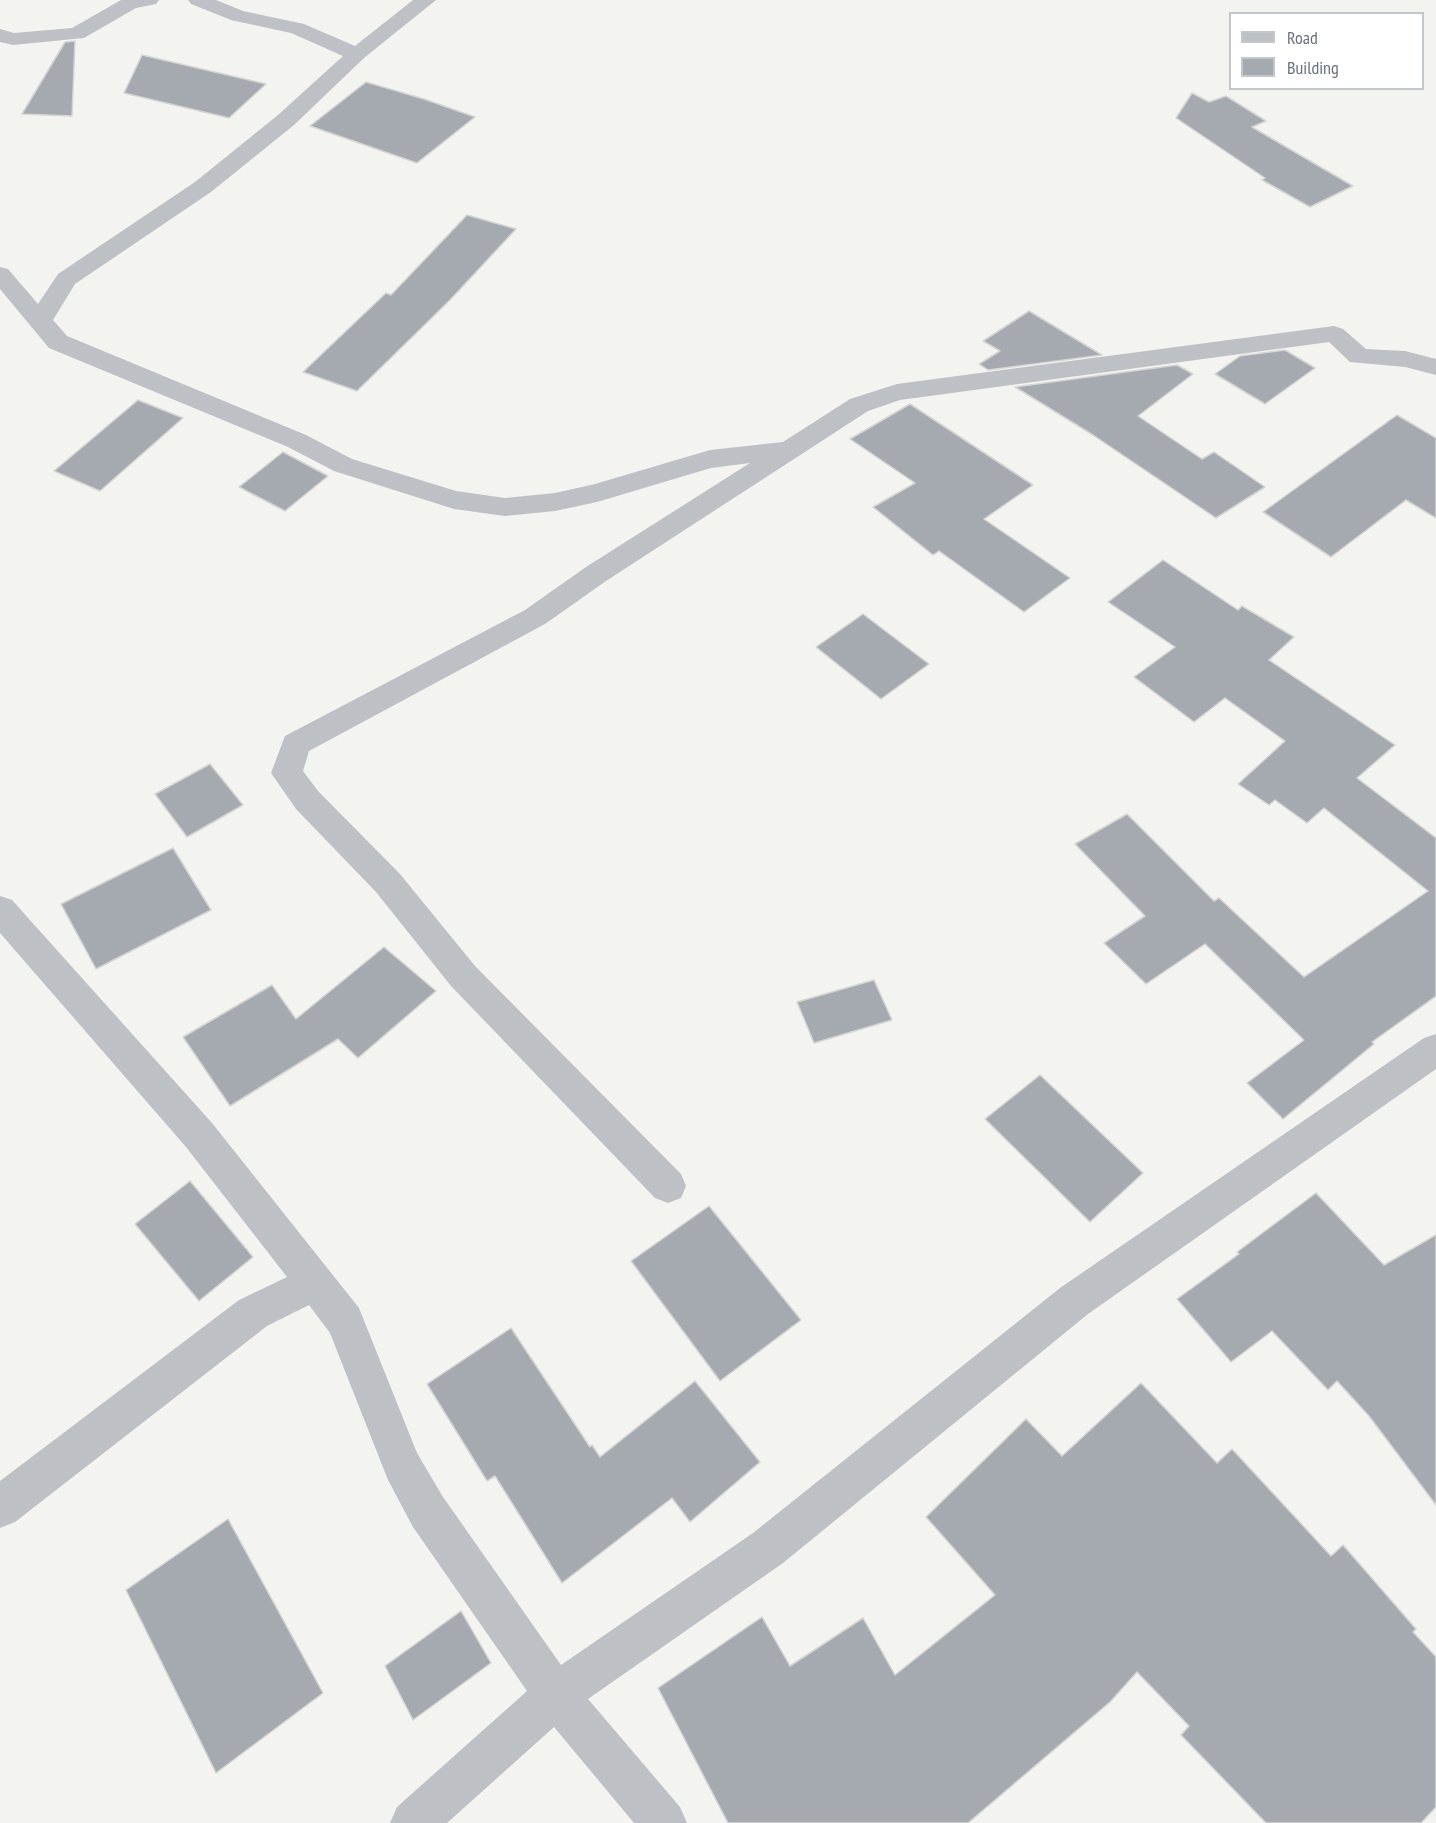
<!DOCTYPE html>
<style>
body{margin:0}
#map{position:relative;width:1436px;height:1823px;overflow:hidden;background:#f3f4f0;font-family:"PT Sans Narrow",sans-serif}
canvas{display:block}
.legend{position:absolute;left:1229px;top:12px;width:195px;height:78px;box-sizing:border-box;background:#fff;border:2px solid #c2c7cb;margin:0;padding:8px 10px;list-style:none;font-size:18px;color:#66727e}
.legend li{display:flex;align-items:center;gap:12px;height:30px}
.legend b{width:30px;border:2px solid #c2c7cb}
</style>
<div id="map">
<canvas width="1436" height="1823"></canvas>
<ul class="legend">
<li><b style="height:8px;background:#bdc0c4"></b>Road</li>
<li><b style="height:16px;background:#a4aab0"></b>Building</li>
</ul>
</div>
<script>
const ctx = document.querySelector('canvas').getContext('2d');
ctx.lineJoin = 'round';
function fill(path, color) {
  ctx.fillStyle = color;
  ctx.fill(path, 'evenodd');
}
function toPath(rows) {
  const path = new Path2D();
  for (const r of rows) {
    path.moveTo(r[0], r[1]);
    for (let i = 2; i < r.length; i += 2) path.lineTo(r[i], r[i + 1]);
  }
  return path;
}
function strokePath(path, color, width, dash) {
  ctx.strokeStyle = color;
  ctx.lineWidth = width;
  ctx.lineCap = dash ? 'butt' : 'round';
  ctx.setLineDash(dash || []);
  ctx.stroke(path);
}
const building = toPath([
 [75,41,72,116,22,114,65,42,75,41],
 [142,55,266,84,229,118,124,93,142,55],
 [366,82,424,99,475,117,417,163,310,126,366,82],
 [1192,93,1209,102,1226,96,1266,121,1252,127,1353,186,1310,207,1262,180,1265,178,1176,118,1192,93],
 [467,215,516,229,450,300,357,391,303,372,386,293,391,295,467,215],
 [1029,311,1102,355,988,370,979,364,1000,351,983,341,1029,311],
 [1285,350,1315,368,1265,404,1215,374,1240,356,1285,350],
 [1177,365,1193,374,1138,416,1202,459,1214,452,1265,487,1216,518,1093,435,1015,387,1177,365],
 [138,400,183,418,100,491,54,471,138,400],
 [910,404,1033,485,984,519,1070,578,1024,612,939,551,933,555,873,507,915,483,850,439,910,404],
 [1397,415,1436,438,1436,518,1406,500,1331,557,1263,512,1397,415],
 [283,452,328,476,285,511,239,487,283,452],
 [1163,560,1238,610,1242,606,1294,637,1269,660,1395,745,1357,778,1436,838,1436,996,1372,1042,1374,1044,1283,1119,1247,1083,1304,1040,1205,944,1146,984,1104,943,1145,916,1075,844,1127,814,1214,901,1219,898,1304,977,1428,891,1324,808,1307,823,1275,800,1269,805,1238,784,1285,741,1225,698,1194,722,1134,677,1175,647,1108,602,1163,560],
 [863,614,929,664,881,699,816,647,863,614],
 [210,764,243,805,187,837,155,794,210,764],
 [173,848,211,910,96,969,61,904,173,848],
 [384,947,436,991,358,1058,338,1039,230,1106,183,1037,272,985,296,1019,384,947],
 [874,980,892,1020,814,1043,797,1002,874,980],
 [1040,1075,1143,1173,1090,1222,985,1119,1040,1075],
 [190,1181,253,1257,199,1301,135,1224,190,1181],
 [1316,1193,1384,1265,1436,1235,1436,1505,1369,1416,1337,1381,1328,1390,1272,1331,1231,1362,1177,1299,1239,1254,1237,1252,1316,1193],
 [709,1206,801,1320,720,1381,631,1261,709,1206],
 [511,1328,590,1447,592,1445,600,1457,695,1381,760,1462,690,1522,672,1498,562,1583,495,1476,487,1481,427,1384,511,1328],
 [1141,1383,1217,1463,1232,1449,1331,1556,1343,1545,1416,1629,1413,1632,1436,1657,1436,1807,1421,1823,1266,1823,1181,1735,1189,1726,1137,1672,1110,1702,968,1823,728,1823,658,1688,762,1617,790,1666,863,1618,895,1675,995,1595,926,1517,1026,1419,1062,1456,1141,1383],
 [228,1519,323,1693,216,1773,126,1590,228,1519],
 [461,1611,491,1663,413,1720,385,1666,461,1611]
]);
const minor = toPath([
 [121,0,159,0,156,4,136,8,84,38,13,45,0,42,0,29,14,33,72,28,121,0],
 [188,0,216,0,243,11,304,24,355,46,413,0,436,0,364,58,294,125,211,192,75,284,53,320,67,336,306,435,352,459,456,491,505,498,555,493,595,484,710,450,783,442,850,399,897,384,1334,326,1343,329,1366,349,1405,351,1436,359,1436,375,1405,367,1350,362,1329,342,900,400,868,411,606,581,545,624,309,751,303,771,318,791,400,874,475,966,681,1174,686,1186,681,1198,668,1203,655,1198,451,986,376,892,296,809,271,773,285,736,525,610,586,567,750,463,711,468,597,502,555,511,505,516,454,509,334,471,288,447,49,348,0,289,0,267,8,269,38,304,58,274,195,182,278,115,343,56,291,33,231,20,191,4,188,0],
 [0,896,12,900,212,1123,359,1308,417,1453,443,1497,561,1665,753,1533,1060,1288,1424,1038,1436,1034,1436,1069,1088,1314,783,1563,588,1699,680,1807,687,1823,634,1823,554,1727,447,1823,390,1823,397,1807,527,1691,413,1527,388,1480,330,1333,309,1305,267,1326,15,1522,0,1528,0,1481,239,1300,287,1277,186,1147,0,933,0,896]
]);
fill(building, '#a4aab0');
strokePath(building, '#d5d5d3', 1.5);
fill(minor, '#bdc0c4');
</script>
